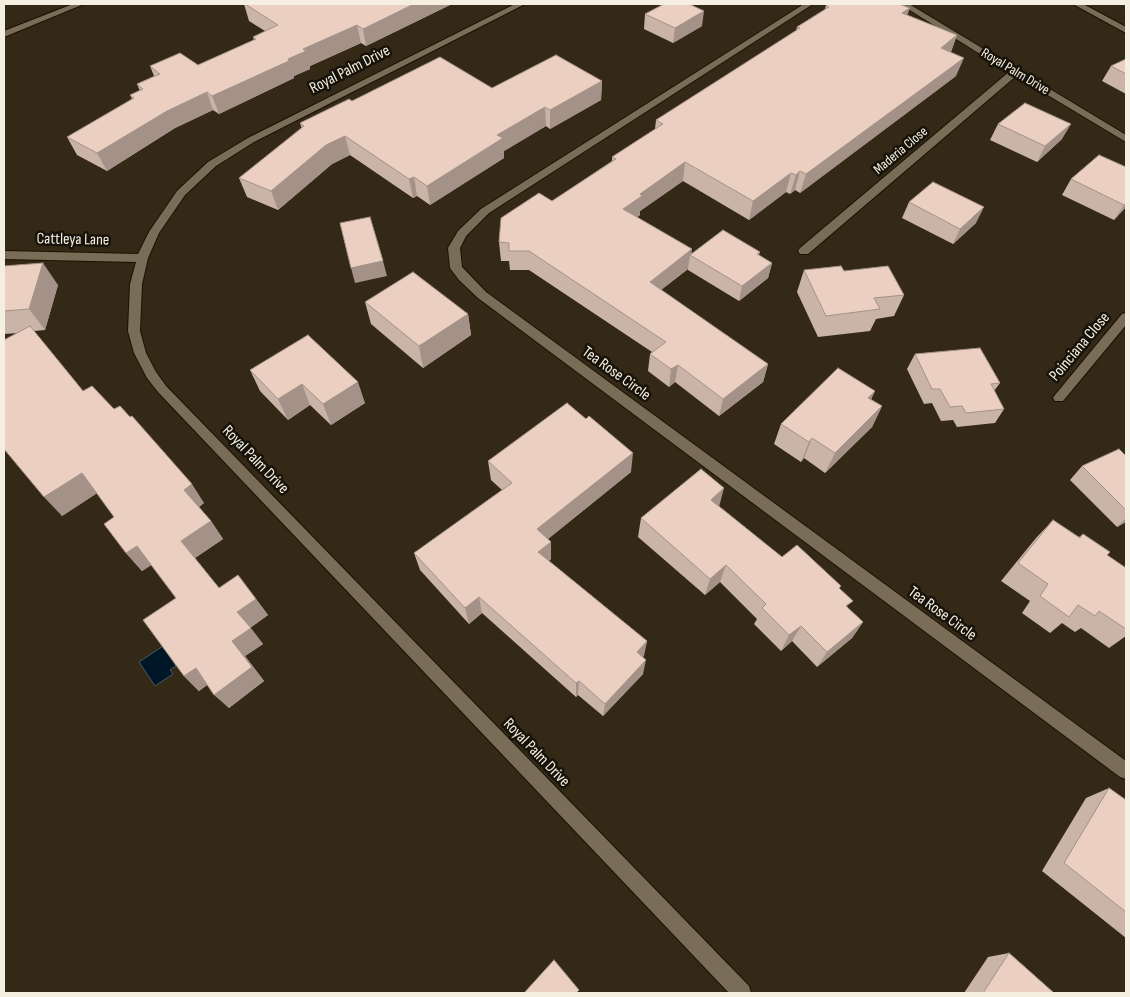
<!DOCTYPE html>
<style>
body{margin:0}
#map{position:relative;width:1130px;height:997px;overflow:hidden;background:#342916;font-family:"Sofia Sans Condensed",sans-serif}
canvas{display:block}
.frame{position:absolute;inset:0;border:5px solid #f5efe2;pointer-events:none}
</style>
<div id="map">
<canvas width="1130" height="997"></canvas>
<div class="frame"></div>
</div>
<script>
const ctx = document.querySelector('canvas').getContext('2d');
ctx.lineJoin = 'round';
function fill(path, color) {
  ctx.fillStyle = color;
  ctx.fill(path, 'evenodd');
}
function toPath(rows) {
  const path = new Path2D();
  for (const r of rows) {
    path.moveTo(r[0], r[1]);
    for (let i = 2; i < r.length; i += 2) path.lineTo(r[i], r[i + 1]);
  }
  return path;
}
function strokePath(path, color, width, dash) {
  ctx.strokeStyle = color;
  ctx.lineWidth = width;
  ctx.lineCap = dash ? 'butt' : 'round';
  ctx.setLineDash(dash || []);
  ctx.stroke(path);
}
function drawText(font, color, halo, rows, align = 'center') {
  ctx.font = font + ' "Sofia Sans Condensed",sans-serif';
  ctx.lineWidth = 5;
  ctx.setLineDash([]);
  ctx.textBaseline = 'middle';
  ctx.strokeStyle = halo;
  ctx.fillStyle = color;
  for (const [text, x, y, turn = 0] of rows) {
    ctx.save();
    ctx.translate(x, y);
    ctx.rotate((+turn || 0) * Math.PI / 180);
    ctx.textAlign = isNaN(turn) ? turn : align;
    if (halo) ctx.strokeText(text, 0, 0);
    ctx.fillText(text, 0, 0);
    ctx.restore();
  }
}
const water = toPath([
 [163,646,176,666,170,670,173,674,155,686,139,662,163,646]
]);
const minor = toPath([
 [73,4,84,4,4,37,4,31,73,4],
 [515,4,525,4,254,142,216,166,185,195,159,233,148,258,142,284,140,331,146,353,156,372,166,386,749,986,751,993,729,993,158,392,147,378,134,353,128,331,130,284,136,262,4,259,4,251,138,254,149,232,177,191,208,162,248,138,515,4],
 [804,4,813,4,489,213,466,236,460,248,462,267,486,292,1126,761,1126,779,1120,777,478,298,459,280,450,268,448,248,458,231,481,209,804,4],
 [900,4,909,4,1126,135,1126,142,1016,76,808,254,800,254,798,251,800,248,1009,72,900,4],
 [1126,313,1126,325,1063,401,1055,401,1053,398,1055,395,1122,314,1126,313]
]);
const tertiary = toPath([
 [1073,4,1083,4,1126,27,1126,33,1073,4]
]);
const wall = toPath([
 [244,4,452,4,366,46,361,43,310,66,310,69,294,76,294,78,219,114,213,110,175,128,107,171,77,155,67,137,132,99,130,95,140,91,137,84,154,76,150,66,198,65,254,40,253,37,265,31,249,21],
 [826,5,907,15,957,35,951,52,956,76,800,193,795,190,790,194,786,192,749,220,683,181,640,211,640,215,637,217,692,253,760,252,759,255,772,263,768,278,739,301,688,270,688,269,661,290,768,364,763,382,719,416,675,382,669,387,648,371,650,354,652,352,529,270,510,270,509,261,501,261,499,242,552,201,612,161,612,157,655,129,656,120,796,31,797,27,825,9],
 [645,14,702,26,673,43,644,29],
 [1126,59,1126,94,1102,81,1111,66],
 [602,81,601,100,550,129,546,126,504,151,504,158,430,205,417,196,413,198,350,155,332,164,278,210,247,197,239,178,302,129,300,123,352,101,492,88],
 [998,124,1062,139,1037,162,990,140],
 [1126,167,1126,207,1114,220,1062,195,1071,179],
 [909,202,976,223,953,244,902,218],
 [4,266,58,285,45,330,34,331,83,391,204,503,199,507,211,521,223,539,195,558,219,588,256,599,268,615,250,628,263,644,245,656,264,681,229,708,207,685,199,691,184,676,176,598,151,565,142,571,126,553,114,517,97,493,62,516,18,333,4,334],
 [804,270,844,271,904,295,894,316,876,319,870,331,818,337,797,292],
 [365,302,468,314,471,335,423,368,371,324],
 [308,335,365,403,331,425,310,405,288,420,260,391,250,370],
 [915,354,1000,383,994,391,1004,409,995,423,957,427,953,420,941,421,932,403,924,404,907,369],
 [875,391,871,399,882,406,872,427,825,473,804,458,801,462,774,444,781,424],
 [1126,456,1126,522,1117,527,1070,480,1082,466],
 [488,461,631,472,548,539,551,542,551,559,549,561,647,641,643,657,643,674,603,716,578,695,576,697,482,613,469,624,420,570,414,553,502,490,491,480],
 [719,506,782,557,840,589,848,608,863,622,852,638,817,667,792,641,781,651,754,624,757,619,720,582,705,595,638,537,641,518],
 [1053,520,1079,537,1083,534,1107,555,1126,568,1126,636,1109,648,1081,628,1075,632,1062,623,1050,633,1022,613,1030,601,1001,581,1036,538],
 [1109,788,1126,800,1126,938,1042,871,1086,798],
 [1009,953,1054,993,964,993,988,957]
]);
const shadedWall = toPath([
 [414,4,452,4,366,46,363,29],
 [910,8,903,27,902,13],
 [704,11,702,26,673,43,675,28],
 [357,25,361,43,310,66,310,69,294,76,294,78,219,114,212,96,288,59,303,49],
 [957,35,950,54,941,48],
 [964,58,956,76,800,193,806,174],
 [602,81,601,100,550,129,550,110],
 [207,92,213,110,175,128,107,171,97,153,167,111],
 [545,107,546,126,504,151,504,158,430,205,427,186,497,135],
 [1071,124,1062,139,1037,162,1045,146],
 [345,136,350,155,332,164,278,210,271,191,326,145],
 [685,162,683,181,640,211,640,215,622,228,623,209,640,194],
 [800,171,795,190,790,194,796,175],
 [791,173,786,192,749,220,753,201],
 [414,177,417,196,413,198,409,179],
 [1126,203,1126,207,1114,220,1124,205],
 [984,207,976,223,953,244,960,229],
 [692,249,691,255,690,255,688,269,648,300,650,282],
 [383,261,387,276,355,283,351,268],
 [43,263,58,285,45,330,29,309],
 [772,263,768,278,739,301,742,286],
 [468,314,471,335,423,368,419,346],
 [768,364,763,382,719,416,723,399],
 [678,365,675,382,669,387,671,369],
 [358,382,365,403,331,425,323,404],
 [302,384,310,405,288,420,278,399],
 [875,391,865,411,868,398],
 [882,406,872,427,825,473,835,453],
 [812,438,804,458,801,462,809,442],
 [633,453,631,472,538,547,537,529],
 [82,473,99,492,62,516,44,497],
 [192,484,204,503,197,508,184,490],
 [724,488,719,507,711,500],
 [1126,518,1126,522,1117,527],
 [211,521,223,539,195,558,181,541],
 [551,542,551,559,539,569,538,552],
 [137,546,153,564,142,571,126,553],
 [726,565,720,582,705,595,710,579],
 [479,597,482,613,469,624,465,608],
 [256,599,268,615,250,628,237,612],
 [863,622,852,638,817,667,827,652],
 [801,626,792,641,781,651,789,635],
 [251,628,263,644,245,656,264,681,229,708,214,695,232,641],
 [647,641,644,656,634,666,637,652],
 [646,660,643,674,603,716,605,704],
 [196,668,210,683,199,691,184,676],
 [579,681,578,695,576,697,576,683]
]);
const building = toPath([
 [245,4,414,4,363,29,357,25,303,49,306,51,288,59,289,61,212,96,207,92,167,111,97,153,67,137,134,98,130,95,143,89,137,84,160,74,150,66,180,53,198,65,256,39,253,37,278,25,245,4],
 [664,4,689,4,704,11,675,28,645,14,664,4],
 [828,4,899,4,910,8,902,13,957,35,941,48,964,58,806,174,800,171,796,175,791,173,753,201,685,162,640,194,642,196,623,209,692,249,650,282,768,364,723,399,678,365,671,369,650,354,666,342,529,251,509,251,509,243,499,242,501,218,539,193,552,201,616,159,612,157,663,124,656,120,800,28,797,27,829,7,826,5,828,4],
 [556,55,602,81,550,110,545,107,497,135,503,138,427,186,414,177,409,179,345,136,326,145,271,191,239,178,304,126,300,123,349,99,352,101,440,57,492,88,556,55],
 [1126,59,1126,74,1111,66,1126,59],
 [1025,103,1071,124,1045,146,998,124,1025,103],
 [1099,155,1126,167,1126,203,1124,205,1071,179,1099,155],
 [933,182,984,207,960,229,909,202,933,182],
 [370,217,383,261,351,268,340,223,370,217],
 [723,230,760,252,757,254,772,263,742,286,690,255,723,230],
 [43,263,29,309,4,311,4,266,43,263],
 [841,266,844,271,888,266,904,295,874,298,880,309,826,316,804,270,841,266],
 [413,272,468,314,419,346,365,302,413,272],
 [30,326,83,391,92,386,114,409,120,406,130,417,132,416,192,484,184,490,211,521,181,541,219,588,238,575,256,599,237,612,251,628,232,641,252,667,214,695,196,668,184,676,143,620,176,598,137,546,126,553,104,524,114,517,82,473,44,497,4,449,4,340,30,326],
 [308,335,358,382,323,404,302,384,278,399,250,370,308,335],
 [980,348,1000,383,991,384,1004,409,966,413,962,406,950,407,940,389,932,389,915,354,980,348],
 [838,368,875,391,868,398,882,406,835,453,812,438,809,442,781,424,838,368],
 [567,403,586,419,589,416,633,453,537,529,551,542,538,552,647,641,637,652,646,660,605,704,579,681,576,683,479,597,465,608,414,553,512,483,488,461,567,403],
 [1119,449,1126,456,1126,510,1082,466,1119,449],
 [701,469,724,488,711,500,782,557,797,545,841,586,839,588,853,601,846,606,863,622,827,652,801,626,789,635,762,608,766,604,726,565,710,579,641,518,701,469],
 [1053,520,1080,538,1083,534,1110,552,1107,555,1126,568,1126,629,1099,611,1095,616,1078,605,1069,617,1040,596,1048,584,1018,563,1053,520],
 [1109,788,1126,800,1126,912,1064,863,1109,788],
 [1009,953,1054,993,983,993,1009,953],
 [554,960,579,990,576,993,524,993,554,960]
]);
const farStreetnames = [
 ["Royal Palm Drive",1015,72,31],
 ["Maderia Close",901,151,-40]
];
const streetNames = [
 ["Royal Palm Drive",350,70,-27],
 ["Cattleya Lane",73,240,1],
 ["Poinciana Close",1080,347,-50],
 ["Tea Rose Circle",616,374,36],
 ["Royal Palm Drive",255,460,46],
 ["Tea Rose Circle",942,614,36],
 ["Royal Palm Drive",536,753,46]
];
fill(water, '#001728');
strokePath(water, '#4a5860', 1);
strokePath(minor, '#1b1201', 2);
strokePath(tertiary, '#1b1201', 2);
fill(minor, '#796d57');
fill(tertiary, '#796d57');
fill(wall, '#cab3a7');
fill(shadedWall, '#a49288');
fill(building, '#ebd0c2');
strokePath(building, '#a49288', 1);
drawText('14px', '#f5efe2', '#17130a', farStreetnames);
drawText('16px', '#f5efe2', '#17130a', streetNames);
</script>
